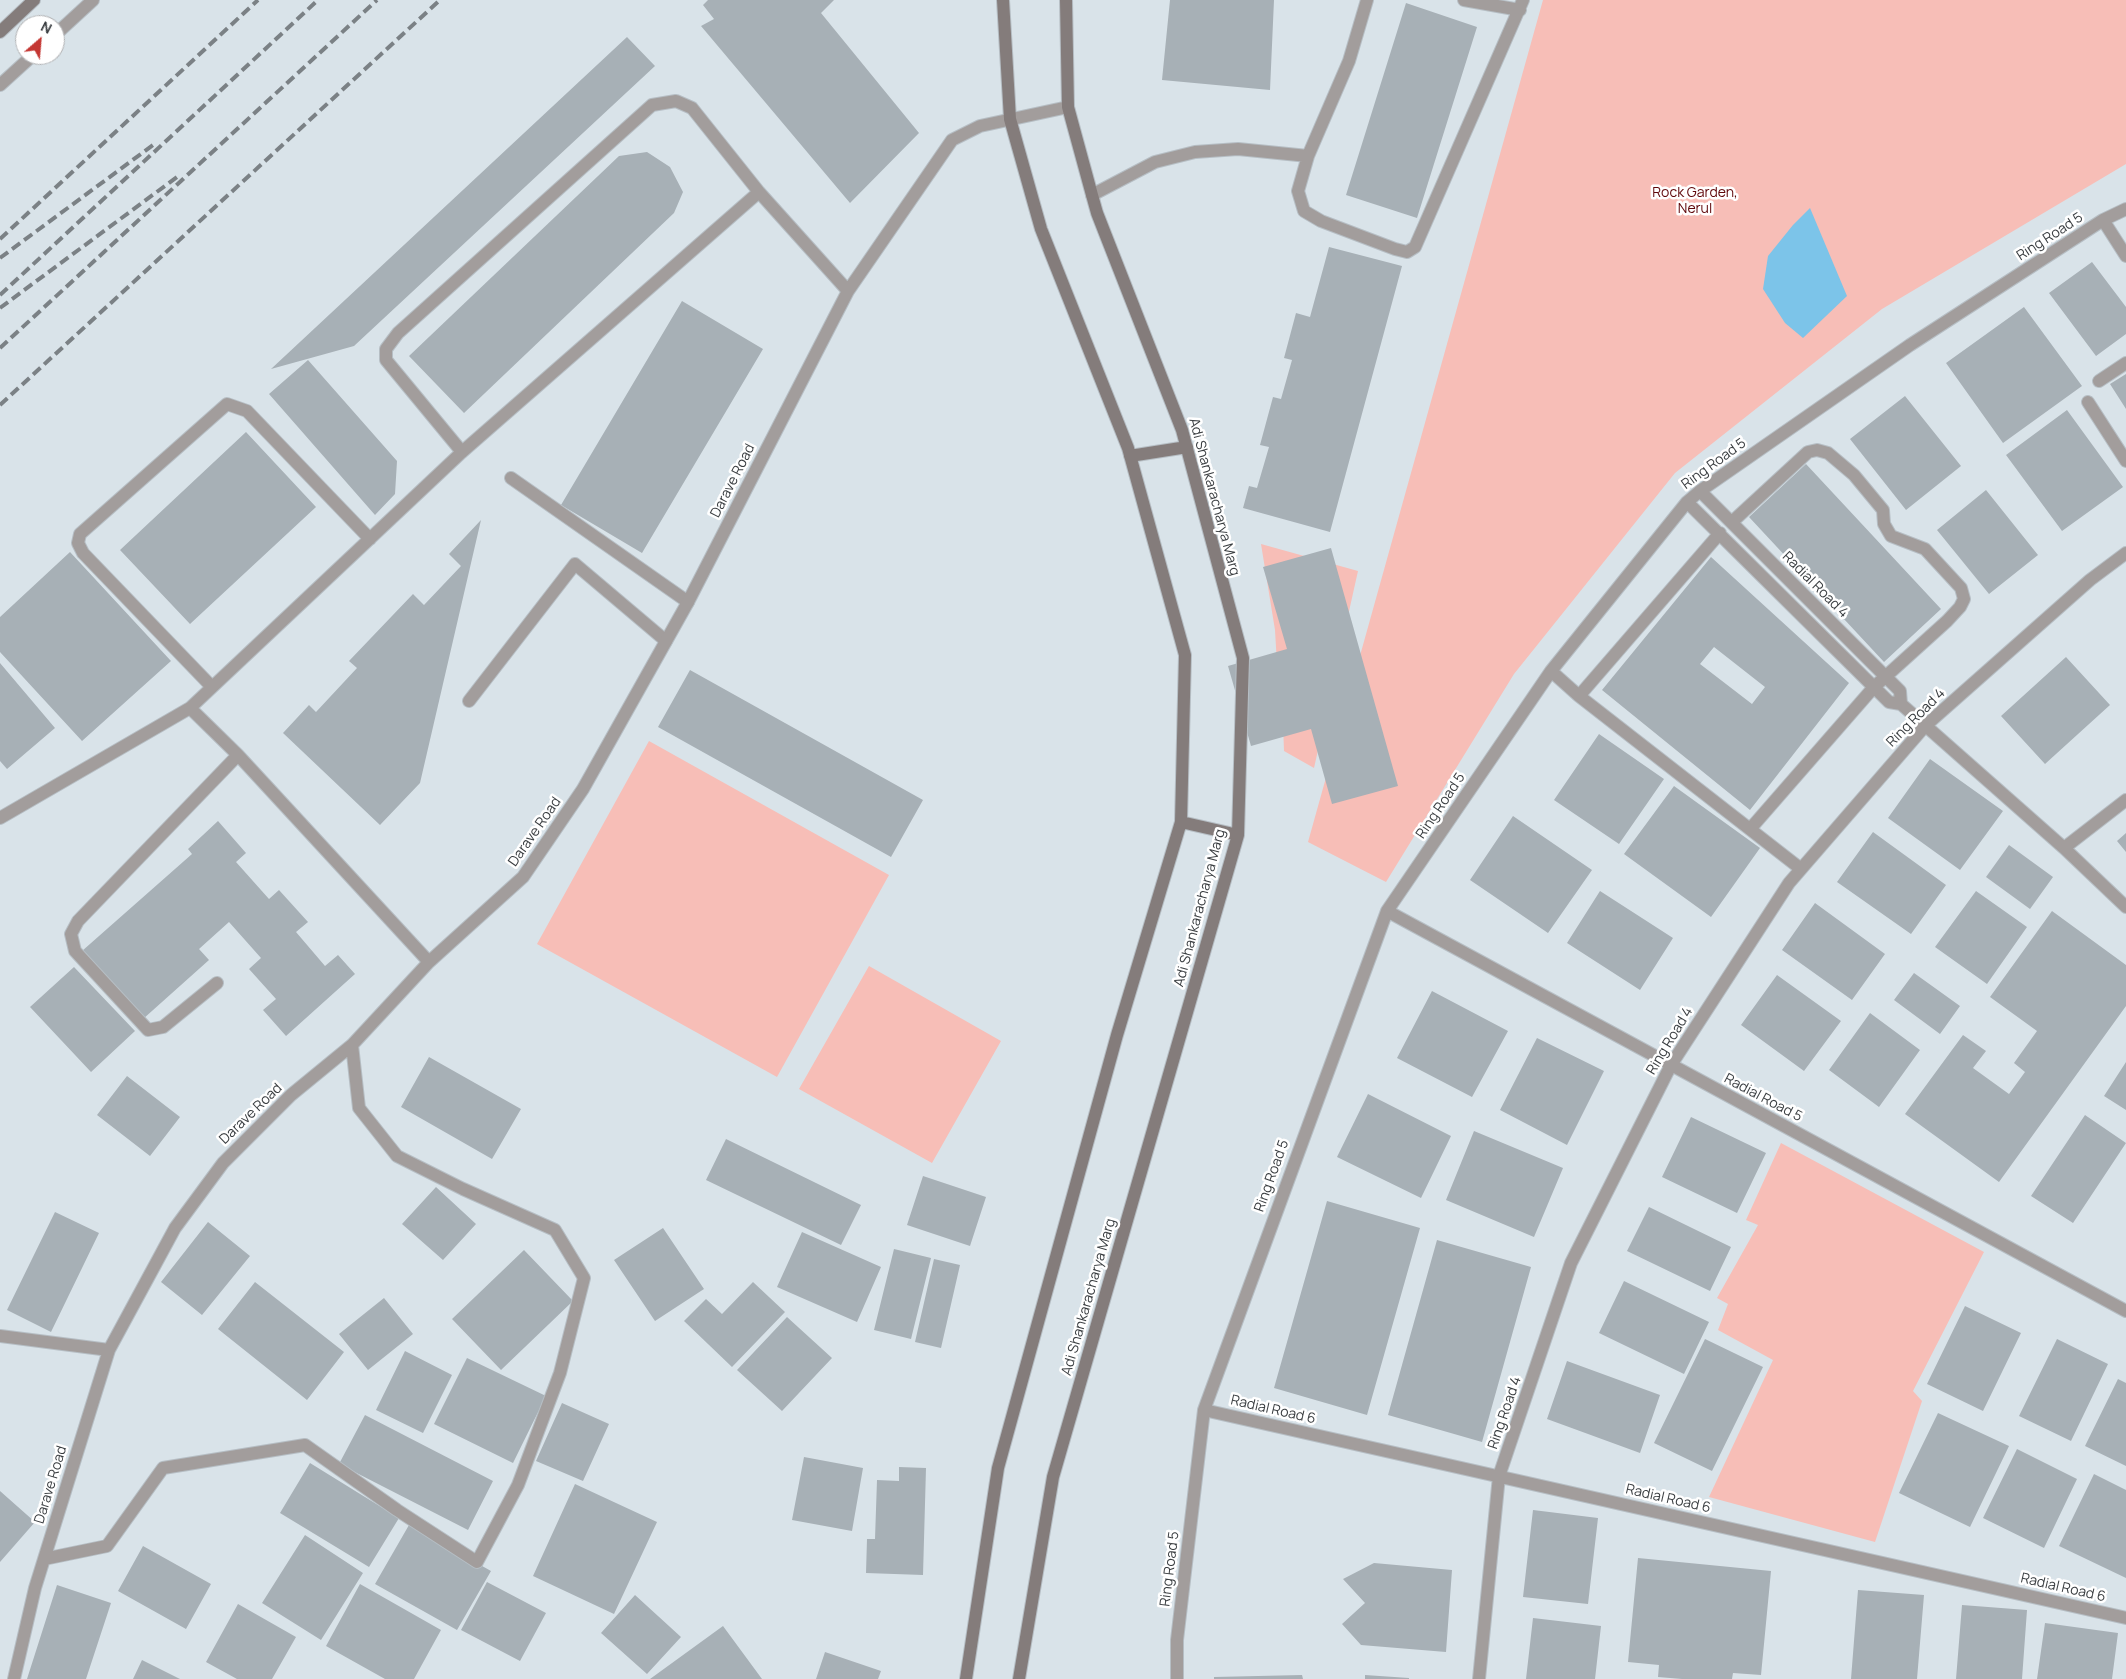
<!DOCTYPE html>
<style>
body{margin:0}
#map{position:relative;width:2126px;height:1679px;overflow:hidden;background:#d9e3e9;font-family:Manrope,sans-serif}
canvas{display:block}
.north{position:absolute;left:15px;top:15px;width:50px;height:50px;box-sizing:border-box;background:#fff;border:1px solid #b0b1b3;border-radius:50%;rotate:27deg;font-size:14px;font-weight:700;line-height:20px;text-align:center;color:#393d40}
.north::after{content:'';display:block;margin:auto;width:18px;height:22px;background:#c43632;clip-path:polygon(50% 0,100% 100%,50% 72%,0 100%)}
</style>
<div id="map">
<canvas width="2126" height="1679"></canvas>
<div class="north">N</div>
</div>
<script>
const ctx = document.querySelector('canvas').getContext('2d');
ctx.lineJoin = 'round';
function fill(path, color) {
  ctx.fillStyle = color;
  ctx.fill(path, 'evenodd');
}
function toPath(rows) {
  const path = new Path2D();
  for (const r of rows) {
    path.moveTo(r[0], r[1]);
    for (let i = 2; i < r.length; i += 2) path.lineTo(r[i], r[i + 1]);
  }
  return path;
}
function strokePath(path, color, width, dash) {
  ctx.strokeStyle = color;
  ctx.lineWidth = width;
  ctx.lineCap = dash ? 'butt' : 'round';
  ctx.setLineDash(dash || []);
  ctx.stroke(path);
}
function drawText(font, color, halo, rows, align = 'center') {
  ctx.font = font + ' Manrope,sans-serif';
  ctx.lineWidth = 5;
  ctx.setLineDash([]);
  ctx.textBaseline = 'middle';
  ctx.strokeStyle = halo;
  ctx.fillStyle = color;
  for (const [text, x, y, turn = 0] of rows) {
    ctx.save();
    ctx.translate(x, y);
    ctx.rotate((+turn || 0) * Math.PI / 180);
    ctx.textAlign = isNaN(turn) ? turn : align;
    if (halo) ctx.strokeText(text, 0, 0);
    ctx.fillText(text, 0, 0);
    ctx.restore();
  }
}
const green = toPath([
 [1543,0,2126,0,2126,164,1882,309,1675,473,1514,674,1386,882,1308,842],
 [1261,544,1358,571,1314,768,1284,751,1282,695,1277,664,1275,630],
 [649,741,889,875,777,1077,537,944],
 [869,966,1001,1041,932,1163,799,1089],
 [1781,1143,1984,1252,1913,1391,1922,1401,1875,1542,1709,1497,1773,1360,1718,1330,1728,1304,1717,1298,1758,1225,1746,1220]
]);
const water = toPath([
 [1810,208,1847,296,1803,338,1785,323,1763,289,1768,256,1793,225]
]);
const building = toPath([
 [708,0,834,0,821,13,919,133,850,203,701,26,714,19,703,5],
 [1170,0,1274,0,1270,90,1162,80],
 [1406,3,1477,27,1417,218,1346,195],
 [627,37,655,66,354,346,271,369],
 [647,152,670,167,683,192,674,213,464,413,409,356,619,156],
 [1329,247,1402,266,1330,532,1243,508,1249,486,1257,488,1269,447,1260,445,1273,397,1281,399,1292,360,1284,358,1296,313,1310,317],
 [2092,262,2126,307,2126,334,2096,356,2049,293],
 [682,301,763,349,642,553,561,505],
 [2024,307,2082,386,2003,443,1946,363],
 [308,360,397,461,395,494,375,515,269,394],
 [2126,374,2126,409,2110,384],
 [1905,396,1961,466,1906,510,1850,439],
 [2067,410,2123,487,2062,531,2006,455],
 [246,432,316,507,190,624,120,550],
 [1806,464,1941,609,1884,662,1749,517],
 [1986,490,2038,555,1989,594,1937,530],
 [481,520,420,783,380,825,283,733,309,705,316,712,357,668,349,661,413,594,424,605,461,566,449,554],
 [1331,548,1398,786,1332,804,1311,729,1251,746,1228,666,1287,649,1263,567],
 [70,552,171,661,82,741,0,652,0,617],
 [1711,557,1849,683,1750,810,1602,690],
 [1714,647,1765,687,1752,704,1700,664],
 [2066,657,2110,705,2045,764,2001,716],
 [0,663,55,728,7,769,0,761],
 [690,670,923,800,891,857,658,727],
 [1599,734,1664,779,1619,844,1554,800],
 [1930,759,2003,811,1960,870,1888,818],
 [1674,786,1760,848,1711,917,1624,854],
 [1513,816,1592,870,1548,933,1470,880],
 [218,821,246,853,236,862,269,899,279,890,308,922,296,932,325,966,338,955,355,974,286,1036,263,1010,276,999,249,969,261,958,229,922,199,949,209,960,143,1019,82,951,192,854,188,849],
 [1873,832,1946,885,1911,934,1837,882],
 [2126,833,2126,852,2117,841],
 [2009,845,2053,877,2030,909,1986,877],
 [1600,891,1673,938,1640,990,1567,943],
 [1976,891,2027,927,1987,984,1935,947],
 [1815,903,1885,954,1852,1000,1782,950],
 [2052,911,2126,965,2126,1006,1999,1182,1905,1114,1963,1035,1986,1051,1973,1068,2009,1094,2025,1072,2014,1063,2037,1031,1990,997],
 [74,967,135,1031,91,1072,30,1007],
 [1914,973,1960,1006,1940,1034,1894,1000],
 [1777,975,1841,1021,1804,1071,1741,1025],
 [1432,991,1508,1031,1472,1097,1397,1058],
 [1870,1013,1920,1050,1879,1107,1829,1070],
 [1537,1038,1604,1071,1567,1145,1500,1110],
 [429,1057,521,1109,492,1159,401,1107],
 [2126,1062,2126,1110,2104,1096],
 [127,1076,180,1117,150,1156,97,1115],
 [1368,1094,1451,1136,1421,1198,1337,1157],
 [2085,1115,2126,1143,2073,1223,2031,1196],
 [1691,1117,1766,1153,1737,1213,1662,1177],
 [1474,1131,1563,1168,1534,1237,1446,1200],
 [726,1139,861,1205,841,1245,706,1180],
 [923,1176,986,1197,970,1246,907,1225],
 [436,1187,476,1224,443,1260,402,1224],
 [1327,1201,1420,1228,1367,1415,1274,1388],
 [1649,1207,1731,1247,1710,1291,1627,1251],
 [55,1212,99,1233,51,1332,7,1310],
 [208,1222,250,1256,202,1315,161,1282],
 [663,1228,704,1289,655,1321,614,1260],
 [802,1232,881,1267,857,1322,777,1287],
 [1437,1240,1531,1267,1482,1442,1388,1415],
 [894,1249,931,1258,911,1339,874,1330],
 [524,1250,573,1301,501,1370,452,1319],
 [934,1259,960,1265,941,1348,915,1342],
 [1624,1281,1709,1322,1684,1374,1599,1333],
 [255,1282,344,1352,307,1400,218,1329],
 [753,1282,785,1312,732,1367,684,1321,706,1299,722,1314],
 [384,1298,413,1334,368,1370,339,1334],
 [1965,1306,2021,1333,1983,1411,1927,1384],
 [787,1317,832,1358,782,1411,737,1370],
 [1705,1339,1763,1367,1712,1471,1654,1443],
 [2057,1339,2108,1364,2071,1441,2019,1416],
 [405,1351,452,1375,423,1433,376,1410],
 [467,1358,546,1396,513,1463,434,1424],
 [1567,1361,1660,1395,1640,1453,1547,1419],
 [2118,1379,2126,1383,2126,1466,2085,1446],
 [562,1403,609,1424,583,1481,536,1461],
 [1938,1413,2009,1446,1970,1527,1899,1493],
 [365,1415,493,1481,468,1530,339,1464],
 [2017,1449,2077,1479,2044,1548,1983,1518],
 [804,1457,863,1468,852,1531,792,1520],
 [310,1463,399,1518,369,1567,280,1513],
 [899,1467,926,1468,923,1575,866,1573,867,1539,875,1539,877,1480,899,1481],
 [2094,1474,2126,1490,2126,1578,2059,1546],
 [575,1484,657,1522,614,1614,533,1576],
 [0,1491,35,1522,0,1562],
 [1533,1510,1598,1518,1588,1604,1523,1597],
 [409,1525,491,1571,457,1630,375,1584],
 [305,1535,363,1573,321,1640,262,1603],
 [143,1546,211,1584,186,1629,118,1591],
 [1638,1558,1771,1571,1761,1675,1733,1673,1732,1679,1682,1679,1658,1677,1659,1665,1628,1662],
 [1374,1563,1452,1570,1446,1652,1361,1645,1342,1624,1365,1603,1343,1579],
 [487,1582,546,1613,520,1661,461,1630],
 [360,1584,441,1630,414,1679,385,1679,326,1646],
 [57,1585,111,1603,86,1679,27,1679],
 [1858,1590,1924,1595,1917,1679,1851,1679],
 [635,1595,681,1637,647,1674,601,1633],
 [238,1604,296,1637,272,1679,237,1679,206,1662],
 [1962,1605,2027,1610,2022,1679,1956,1679],
 [1533,1618,1601,1626,1595,1679,1526,1679],
 [2045,1623,2118,1633,2112,1679,2037,1679],
 [723,1626,762,1679,650,1679],
 [825,1652,881,1671,878,1679,816,1679],
 [142,1660,180,1679,133,1679],
 [1302,1675,1303,1679,1214,1679,1214,1677],
 [1365,1675,1409,1678,1409,1679,1365,1679]
]);
const service = toPath([
 [55,35,93,0],
 [0,85,33,55],
 [511,478,688,602],
 [469,701,575,564,666,641]
]);
const minor = toPath([
 [1464,0,1520,10],
 [1308,156,1298,191,1304,211,1321,221,1395,249,1407,252,1415,247,1523,0],
 [1092,195,1155,162,1195,152,1238,149,1308,156,1349,61,1367,0],
 [2103,220,2126,256],
 [2099,381,2126,363],
 [2088,402,2126,461],
 [462,452,386,360,386,349,398,333,652,105,676,101,692,108,759,192,848,291],
 [1700,491,1900,691,1901,704],
 [1687,502,1889,702,1901,704,2064,848,2126,907],
 [1732,522,1808,452,1817,450,1828,453,1854,475,1883,510,1884,524,1891,536,1925,549,1961,588,1964,599,1960,607,1947,621,1874,687,1751,828],
 [1720,533,1579,696,1801,869],
 [1551,671,1579,696],
 [212,687,83,553,78,543,80,534,227,404,247,411,370,539],
 [190,708,238,755,429,962],
 [0,818,190,708,462,452,759,192],
 [2064,848,2126,800],
 [1387,911,2126,1311],
 [217,983,163,1027,148,1030,75,951,71,934,78,921,238,755],
 [0,1336,109,1350],
 [1204,1410,2126,1618],
 [44,1559,107,1546,163,1468,305,1445,397,1510,477,1562,518,1485,560,1373,584,1278,555,1230,463,1189,397,1156,359,1108,352,1045],
 [14,1679,35,1588,109,1350,175,1228,223,1163,291,1095,352,1045,429,962,523,877,583,789,688,602,848,291,952,140,980,126,1068,107],
 [1177,1679,1177,1640,1204,1410,1387,911,1551,671,1687,502,1700,491,1910,345,2103,220,2126,209],
 [1479,1679,1499,1476,1571,1263,1671,1065,1789,883,1925,726,2090,580,2126,553]
]);
const secondary = toPath([
 [0,32,34,0],
 [1130,456,1187,447],
 [1181,822,1238,835],
 [966,1679,998,1468,1117,1035,1181,822,1185,655,1128,448,1041,229,1010,119,1003,0],
 [1019,1679,1053,1477,1238,835,1243,658,1182,430,1097,213,1092,195,1068,107,1066,0]
]);
const rail = toPath([
 [0,239,258,0],
 [0,258,153,145],
 [0,295,318,0],
 [0,308,177,177],
 [0,348,377,0],
 [0,405,440,0]
]);
const parkNames = [
 ["Rock Garden,",1695,193],
 ["Nerul",1695,209]
];
const streetNames = [
 ["Ring Road 5",2050,237,-33],
 ["Ring Road 5",1714,464,-36],
 ["Darave Road",733,481,-63],
 ["Adi Shankaracharya Marg",1214,497,75],
 ["Radial Road 4",1815,585,45],
 ["Ring Road 4",1916,718,-45],
 ["Ring Road 5",1441,806,-56],
 ["Darave Road",535,832,-55],
 ["Adi Shankaracharya Marg",1200,908,-75],
 ["Ring Road 4",1670,1041,-59],
 ["Radial Road 5",1763,1098,28],
 ["Darave Road",251,1114,-44],
 ["Ring Road 5",1272,1176,-70],
 ["Adi Shankaracharya Marg",1089,1297,-74],
 ["Radial Road 6",1273,1410,13],
 ["Ring Road 4",1505,1413,-71],
 ["Darave Road",51,1485,-73],
 ["Radial Road 6",1668,1499,13],
 ["Ring Road 5",1170,1569,-83],
 ["Radial Road 6",2063,1588,13]
];
fill(green, '#f7beb7');
fill(water, '#7cc4e9');
fill(building, '#a7b0b6');
strokePath(service, '#b6bec4', 14);
strokePath(minor, '#b6bec4', 14);
strokePath(secondary, '#b6bec4', 14);
strokePath(service, '#a29d9c', 12);
strokePath(minor, '#a29d9c', 12);
strokePath(secondary, '#847c7b', 12);
strokePath(rail, '#7b8185', 4, [10, 5]);
drawText('14px', '#5f070a', '#fff', parkNames);
drawText('14px', '#393d40', '#fff', streetNames);
</script>
